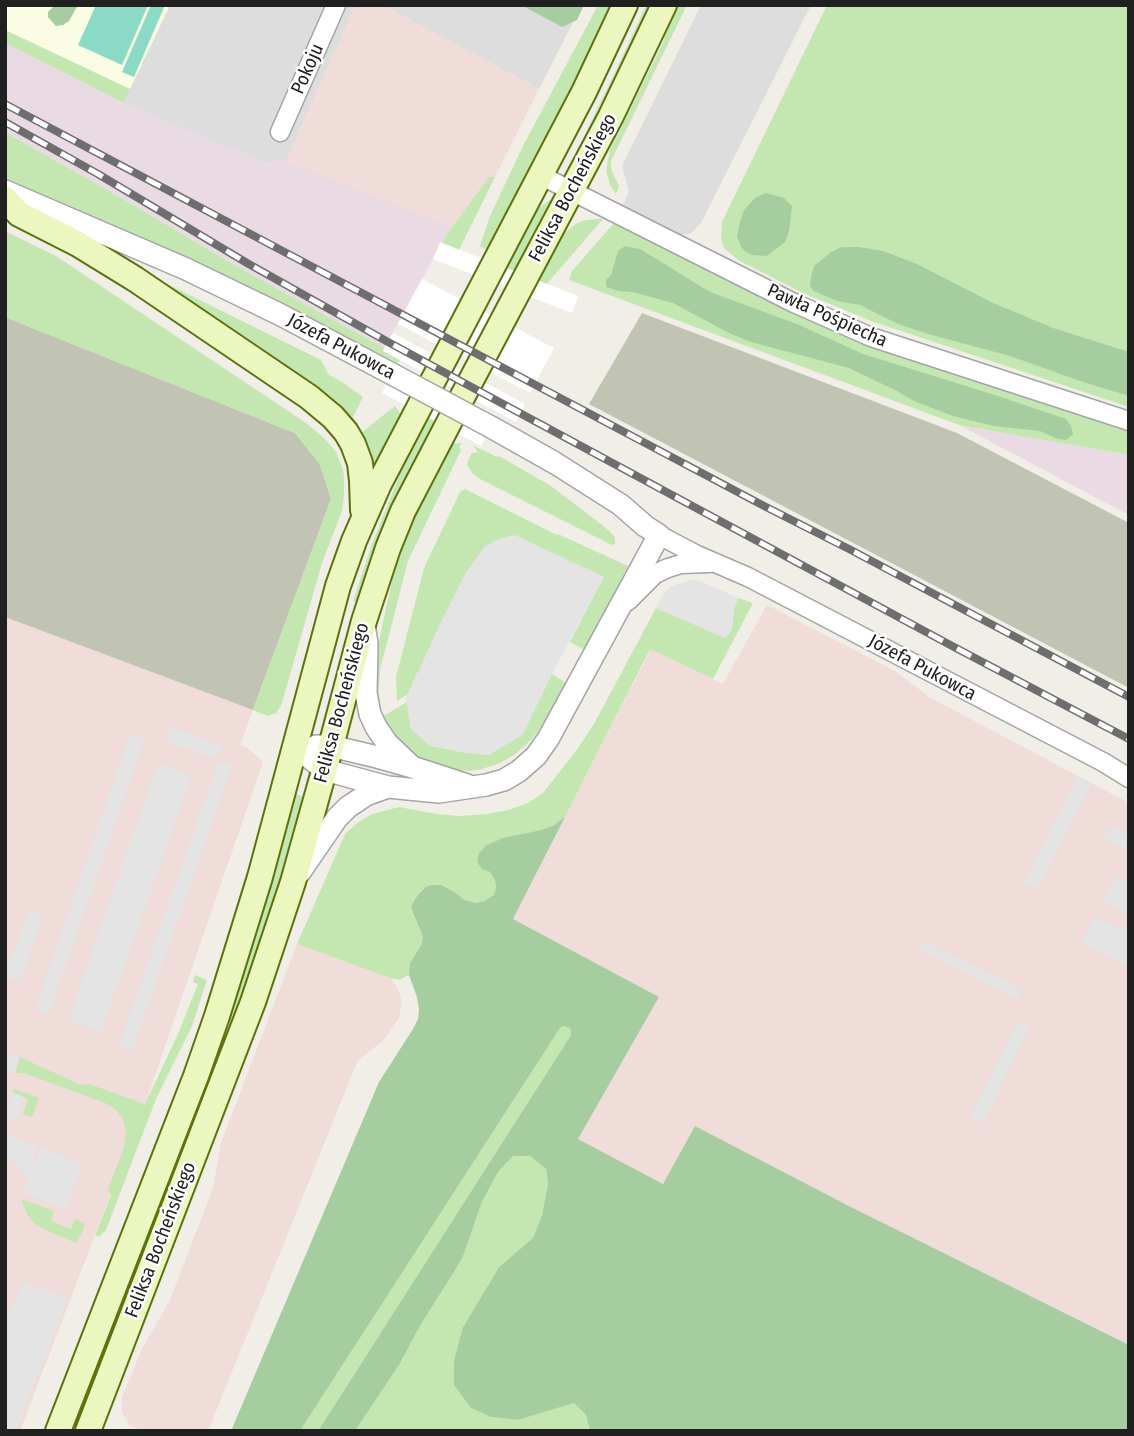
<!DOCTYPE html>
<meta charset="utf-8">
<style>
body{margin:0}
#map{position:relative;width:1134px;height:1436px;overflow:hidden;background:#f0eee7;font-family:"Fira Sans Condensed",sans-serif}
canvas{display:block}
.frame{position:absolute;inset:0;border:7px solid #202020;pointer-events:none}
</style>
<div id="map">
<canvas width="1134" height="1436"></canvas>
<div class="frame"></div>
</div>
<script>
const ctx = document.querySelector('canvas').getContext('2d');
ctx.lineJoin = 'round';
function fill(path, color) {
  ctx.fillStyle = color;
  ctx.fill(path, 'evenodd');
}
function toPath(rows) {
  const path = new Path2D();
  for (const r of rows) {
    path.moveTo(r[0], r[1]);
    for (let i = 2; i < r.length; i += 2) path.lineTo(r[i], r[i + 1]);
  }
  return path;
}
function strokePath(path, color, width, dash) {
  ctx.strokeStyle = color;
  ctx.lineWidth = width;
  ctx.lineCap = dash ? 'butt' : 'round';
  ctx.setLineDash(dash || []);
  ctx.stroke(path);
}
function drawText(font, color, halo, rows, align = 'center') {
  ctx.font = font + ' "Fira Sans Condensed",sans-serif';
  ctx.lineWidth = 5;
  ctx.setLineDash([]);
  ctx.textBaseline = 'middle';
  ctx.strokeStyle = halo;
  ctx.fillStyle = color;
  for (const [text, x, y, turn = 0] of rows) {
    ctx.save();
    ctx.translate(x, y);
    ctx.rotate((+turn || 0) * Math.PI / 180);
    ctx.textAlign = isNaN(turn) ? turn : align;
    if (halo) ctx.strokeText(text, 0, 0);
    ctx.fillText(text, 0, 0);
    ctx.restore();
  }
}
const residential = toPath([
 [5,5,356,5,285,163,276,158,273,165,211,141,124,103,130,88,5,30],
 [382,5,582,5,539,89],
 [701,5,811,5,701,223,692,233,681,235,675,234,622,207,629,191,622,166]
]);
const commercial = toPath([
 [356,5,382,5,539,89,495,177,489,177,452,227,285,163],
 [767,605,895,671,929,697,1129,803,1129,1345,847,1205,695,1126,663,1184,578,1139,659,997,513,919,651,649,723,684],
 [5,617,253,710,240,745,248,748,263,762,145,1104,20,1431,5,1431],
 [297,944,390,978,398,989,402,1002,399,1018,384,1040,358,1060,208,1431,143,1431,130,1426,122,1412,122,1397,142,1349,170,1300,213,1188,221,1143]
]);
const industrial = toPath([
 [5,43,124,103,211,141,272,165,276,158,452,227,442,243,440,243,433,259,384,348,229,262,125,200,5,132],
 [959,425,1129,455,1129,515]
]);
const education = toPath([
 [5,5,170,5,130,89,5,30]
]);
const construction = toPath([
 [642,313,957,433,1129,523,1129,688,589,404],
 [5,317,295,433,320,464,331,499,253,710,5,617]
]);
const grass = toPath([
 [598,5,613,5,579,80,489,251,480,246,490,216,523,146],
 [646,5,653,5,582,146,580,145,619,64],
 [676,5,687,5,611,161,611,169,619,186,616,194,611,187,606,171,610,150,665,39,661,37],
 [827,5,1129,5,1129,407,874,322,805,294,738,260,724,248,721,239,722,222],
 [5,30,130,89,124,103,5,43],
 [5,132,125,200,229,262,384,348,383,351,400,360,398,363,208,268,5,178],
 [489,177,495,177,459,250,442,243,452,227],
 [550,200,553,201,514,276,502,270,536,210],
 [596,219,603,219,544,287,535,283,560,237,574,225,582,221],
 [614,223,786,310,871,345,1129,431,1129,455,959,425,569,280,572,271],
 [5,231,56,256,306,423,325,439,336,452,343,469,344,477,344,494,342,511,322,563,281,706,276,713,268,716,253,710,331,499,320,464,295,433,5,317],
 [153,277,321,360,329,375,342,382,363,397,351,421],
 [431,405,442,412,384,529,372,557,358,602,353,601,372,544,405,462],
 [395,406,402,416,376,465,374,466,372,465,361,437,361,433],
 [462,443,459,447,461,450,408,561,380,670,378,704,374,693,375,659,398,553,414,513,451,444],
 [472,445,497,457,499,456,551,486,606,528,615,537,615,544,612,545,478,478,472,473,468,466,467,462,472,453,478,452],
 [465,489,557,535,558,534,628,566,585,650,570,642,604,576,417,673,408,694,397,701,396,677,424,568,460,492],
 [738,598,753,603,713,679,650,649,565,817,554,825,541,830,504,838,482,869,490,872,495,880,496,888,494,895,484,901,475,903,465,900,456,893,432,885,424,887,417,896,411,906,413,913,423,937,421,945,410,963,409,975,399,980,390,978,297,944,345,834,357,823,372,814,399,807,436,814,460,816,487,814,508,810,528,803,543,793,578,748,594,724,656,608,726,638,732,628,734,608],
 [552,674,566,683,546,720,532,739,514,755,500,763,482,769,470,771,446,769,414,756,403,749,380,718,407,702,411,729,522,735],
 [294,794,306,797,272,913,247,986,105,1356,100,1354],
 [195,975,207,980,192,1026,156,1099,106,1230,100,1236,95,1236,111,1195,108,1190,124,1147,126,1131,123,1119,116,1110,105,1103,24,1073,15,1073,20,1057,81,1085,89,1084,145,1104,178,1034,198,984,193,982],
 [563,1026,570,1028,571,1035,318,1431,300,1431,560,1028],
 [14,1089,39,1098,32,1117,23,1114,28,1099,14,1093,12,1090],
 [513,1156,530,1156,546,1169,548,1184,542,1215,533,1238,499,1267,463,1327,471,1408,491,1417,518,1420,574,1403,586,1415,590,1431,355,1431,399,1365,420,1326,462,1259,482,1202,498,1172],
 [21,1199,54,1211,51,1221,71,1229,75,1219,84,1223,84,1228,78,1240,76,1243,43,1229,34,1223,27,1214]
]);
const forest = toPath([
 [55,5,78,5,69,21,63,25,56,26,48,17,48,12],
 [521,5,584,5,577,20,562,27],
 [766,193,784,198,792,206,789,232,785,242,767,256,752,255,746,252,741,247,737,236,740,222,744,210,755,198],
 [625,246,640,249,710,292,797,324,863,354,998,396,1066,419,1071,426,1073,434,1066,440,1055,438,1040,431,994,426,953,416,914,401,897,391,849,368,751,342,731,334,673,303,632,292,619,291,606,287,606,280,611,275,618,251],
 [842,247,859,247,883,251,917,264,991,302,1053,328,1129,352,1129,396,1083,382,1010,356,928,334,898,324,860,305,837,301,814,291,810,286,811,277,814,266,831,252],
 [565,817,513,919,659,997,578,1139,663,1184,695,1126,847,1205,1129,1345,1129,1431,590,1431,586,1415,574,1403,518,1420,491,1417,471,1408,454,1385,454,1361,463,1327,499,1267,533,1238,542,1215,548,1184,546,1169,530,1156,513,1156,498,1172,482,1202,462,1259,420,1326,399,1365,355,1431,318,1431,571,1035,570,1028,563,1026,560,1028,300,1431,231,1431,379,1082,413,1029,418,1019,419,1010,417,997,409,975,410,963,421,945,423,937,413,913,411,906,417,896,425,887,432,885,441,885,456,893,465,900,475,903,484,901,494,895,496,888,495,880,490,872,482,869,477,862,479,853,487,845,503,838,541,830,554,825]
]);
const pitch = toPath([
 [96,5,148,5,122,65,78,45],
 [151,5,165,5,134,77,122,72]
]);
const parking = toPath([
 [515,535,604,577,552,674,522,735,489,755,465,753,430,746,411,729,406,698,440,624,465,574,485,546,501,538],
 [693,580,702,582,738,598,734,608,732,628,726,638,656,608,663,595,670,587,677,584],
 [171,727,222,746,217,759,166,742],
 [130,733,145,739,49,1014,35,1009],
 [218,761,232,766,132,1053,118,1048],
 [158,763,192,775,101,1033,68,1020],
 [1078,776,1092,783,1037,890,1023,883],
 [1110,825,1129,835,1129,851,1104,839],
 [1116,875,1129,881,1129,916,1102,902],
 [29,909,44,915,20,982,5,976],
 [1095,916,1129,933,1129,967,1081,943],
 [923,941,1023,990,1017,1000,920,950],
 [1017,1022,1030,1027,983,1124,970,1116],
 [5,1052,20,1057,15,1073,5,1069],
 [13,1093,25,1098,17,1120,5,1115],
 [5,1134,37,1146,32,1160,35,1161,41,1147,83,1164,66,1209,23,1193,29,1178,25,1177,5,1154],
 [22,1282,68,1298,16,1431,5,1431,5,1324]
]);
const pier = toPath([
 [440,242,578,296,572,313,433,259],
 [422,279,554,348,530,393,398,324],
 [393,333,525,404,516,422,383,351],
 [398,363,497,416,481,446,382,393]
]);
const minor = toPath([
 [280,132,336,5],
 [540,175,794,303,871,337,1129,421],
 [659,535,697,555,748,577,1103,762,1129,778],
 [628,601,655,574,668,568,681,564,710,563]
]);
const tertiary = toPath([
 [5,191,186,269,281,315,392,374],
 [365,630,367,644,366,693,370,714,376,727,387,743,410,765],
 [294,746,325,770,388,787,439,792,486,785,504,780,519,771,536,756,548,739,659,535,645,526,621,505,555,463,491,427],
 [316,746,331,746,373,756,412,767,467,785],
 [300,872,337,818,348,807,366,795,388,787]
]);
const secondary = toPath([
 [5,199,19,214,78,244,135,279,309,397,333,417,346,432,353,444,360,463,362,481,363,510],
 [58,1431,196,1076,217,1016,260,877,338,586,354,541,379,484,584,92,625,5],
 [88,1431,253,1002,293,882,331,746,364,621,388,548,403,511,457,407,611,116,664,5]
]);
const rail = toPath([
 [5,104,766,507,849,549,1129,697],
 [5,122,98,174,247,263,388,342,954,647,1129,739]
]);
const tertiaryBridge = toPath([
 [392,374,491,427]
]);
const streetNames = [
 ["Pokoju",308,69,-66],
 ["Feliksa Bocheńskiego",573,188,-62],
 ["Pawła Pośpiecha",827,316,24],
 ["Józefa Pukowca",341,347,28],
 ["Józefa Pukowca",922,668,28],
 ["Feliksa Bocheńskiego",342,703,-75],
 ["Feliksa Bocheńskiego",161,1240,-69]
];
fill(residential, '#dedddd');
fill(commercial, '#f0dcd8');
fill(industrial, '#e9dae4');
fill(education, '#fafde3');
fill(construction, '#c2c4b3');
fill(grass, '#c4e7b1');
fill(forest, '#a6cd9f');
fill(pitch, '#8adac6');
fill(parking, '#e4e4e4');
fill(pier, '#fff');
strokePath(minor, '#a4a4a4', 21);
strokePath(tertiary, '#a4a4a4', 24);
strokePath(secondary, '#5a730c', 28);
strokePath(minor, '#fff', 18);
strokePath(tertiary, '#fff', 21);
strokePath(secondary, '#ecf6bf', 24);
strokePath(rail, '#6e6e6e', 8);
strokePath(rail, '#fff', 5, [16]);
strokePath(tertiaryBridge, '#a4a4a4', 24, []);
strokePath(tertiaryBridge, '#fff', 21);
drawText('19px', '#202020', '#fff', streetNames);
</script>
